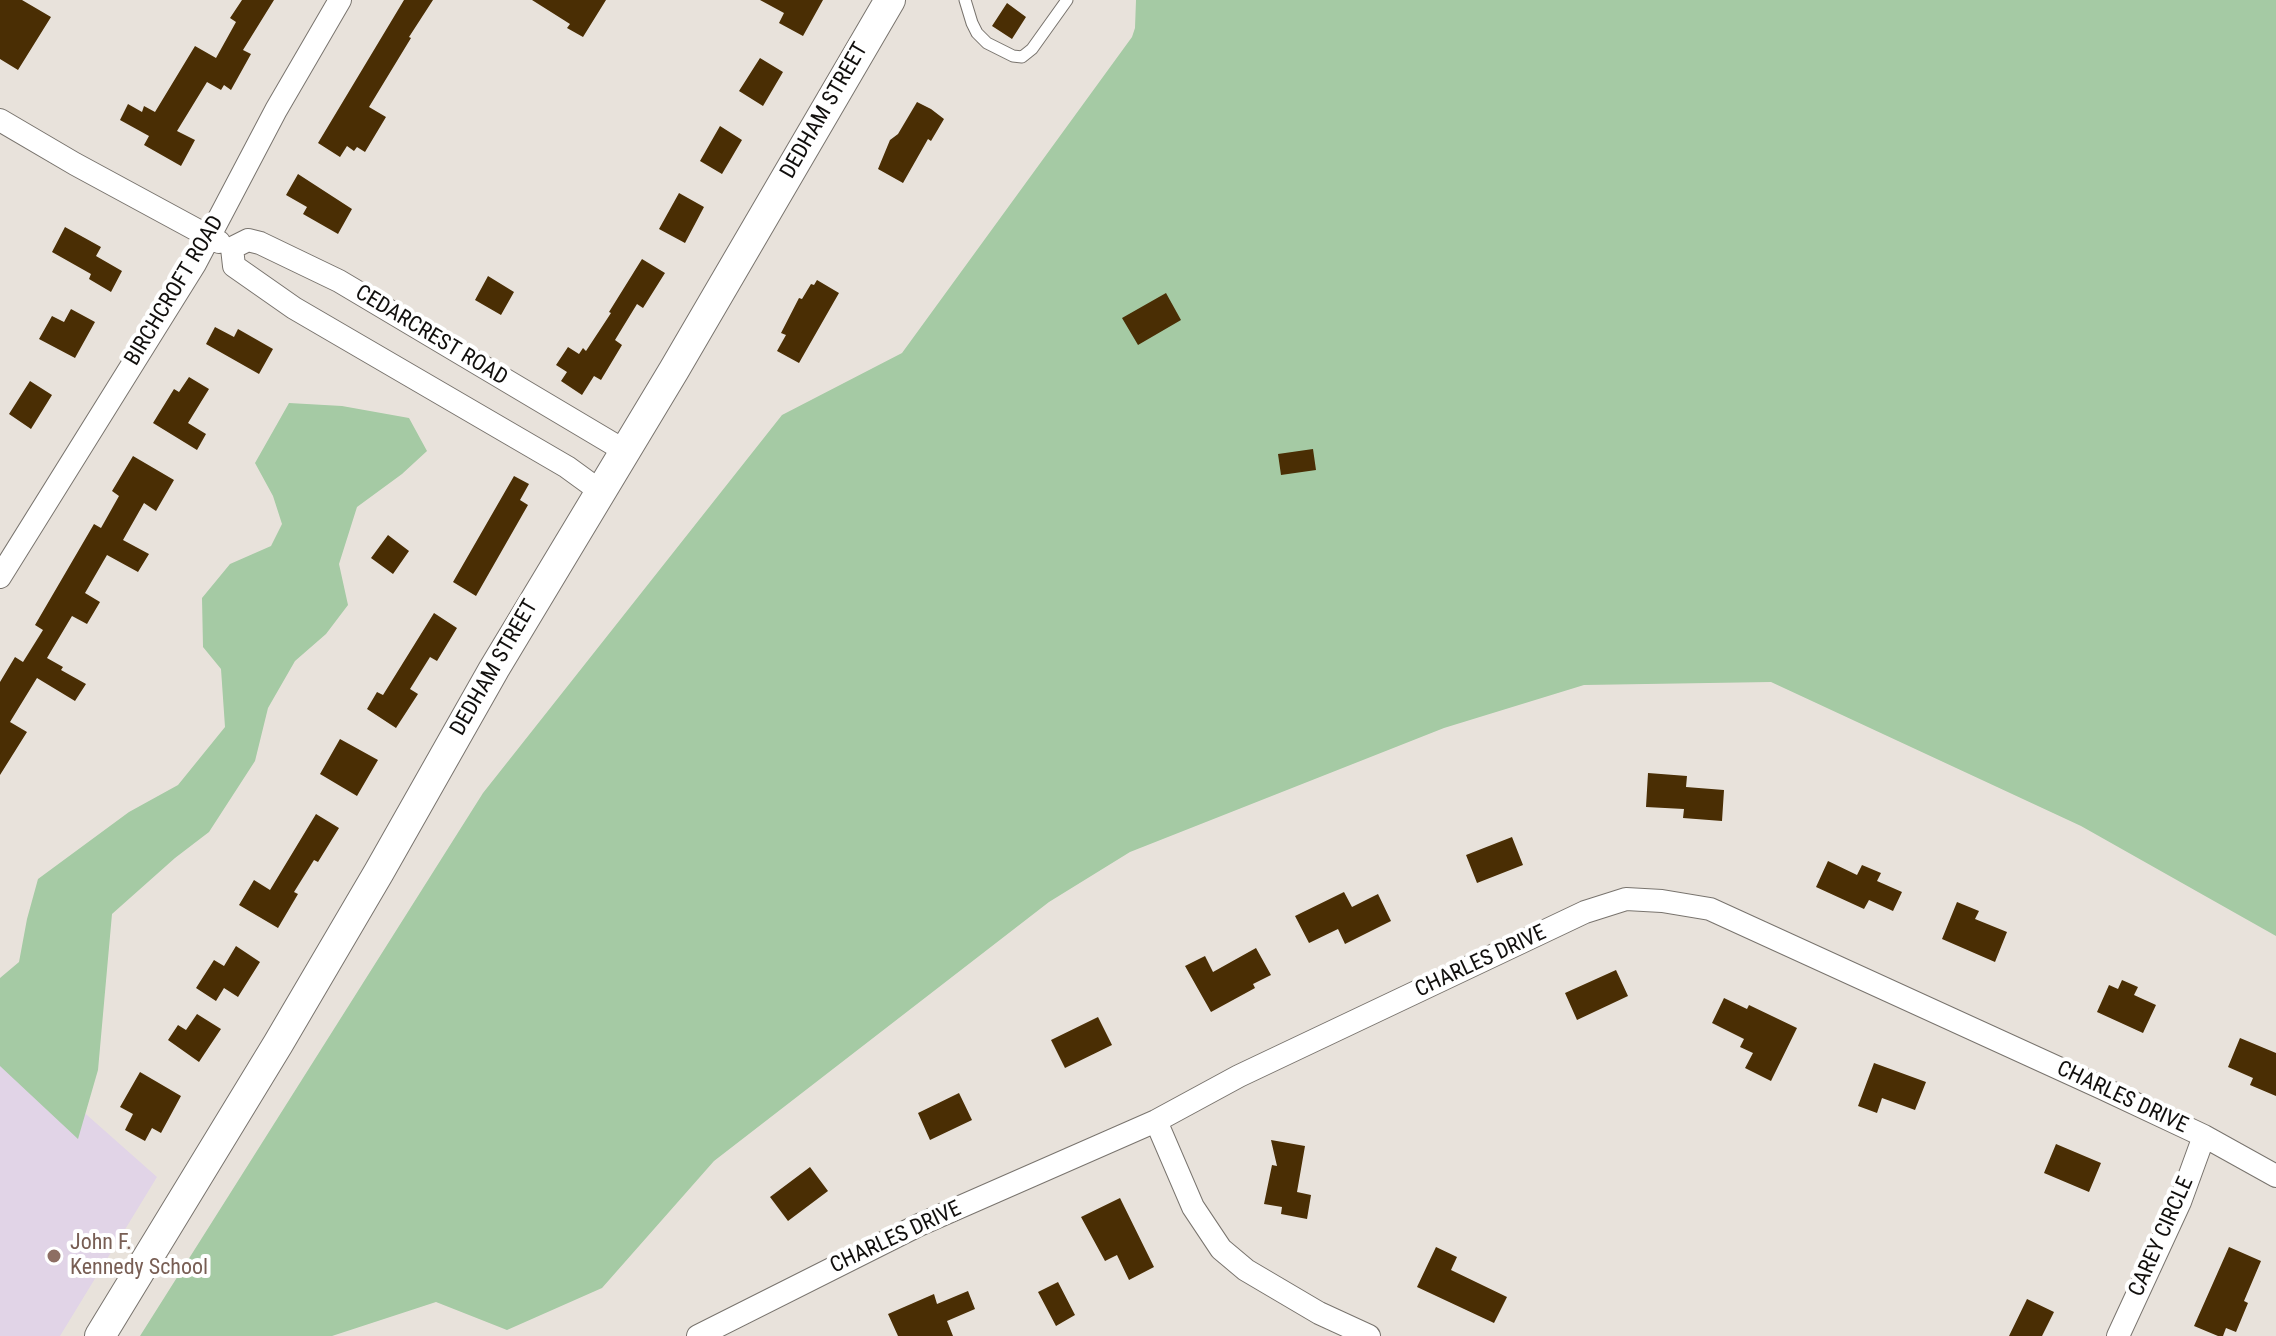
<!DOCTYPE html>
<style>
body{margin:0}
canvas{display:block;background:#e8e2db}
</style>
<canvas width="2276" height="1336"></canvas>
<script>
const ctx = document.querySelector('canvas').getContext('2d');
ctx.lineJoin = 'round';
function fill(path, color) {
  ctx.fillStyle = color;
  ctx.fill(path, 'evenodd');
}
function toPath(rows) {
  const path = new Path2D();
  for (const r of rows) {
    path.moveTo(r[0], r[1]);
    for (let i = 2; i < r.length; i += 2) path.lineTo(r[i], r[i + 1]);
  }
  return path;
}
function strokePath(path, color, width, dash) {
  ctx.strokeStyle = color;
  ctx.lineWidth = width;
  ctx.lineCap = dash ? 'butt' : 'round';
  ctx.setLineDash(dash || []);
  ctx.stroke(path);
}
function drawText(font, color, halo, rows, align = 'center') {
  ctx.font = font + ' "Roboto Condensed",sans-serif';
  ctx.lineWidth = 8;
  ctx.setLineDash([]);
  ctx.textBaseline = 'middle';
  ctx.strokeStyle = halo;
  ctx.fillStyle = color;
  for (const [text, x, y, turn = 0] of rows) {
    ctx.save();
    ctx.translate(x, y);
    ctx.rotate((+turn || 0) * Math.PI / 180);
    ctx.textAlign = isNaN(turn) ? turn : align;
    if (halo) ctx.strokeText(text, 0, 0);
    ctx.fillText(text, 0, 0);
    ctx.restore();
  }
}
const education = toPath([
 [0,1038,157,1177,60,1336,0,1336]
]);
const green = toPath([
 [1136,0,2276,0,2276,936,2081,826,1771,682,1584,685,1444,728,1130,852,1049,902,714,1161,602,1288,507,1330,436,1302,332,1336,140,1336,483,793,782,415,902,353,1132,37,1135,28],
 [289,403,342,406,409,418,427,451,402,474,357,507,339,564,348,605,326,634,295,661,268,708,255,761,209,832,175,858,112,914,98,1070,78,1139,0,1066,0,978,19,962,27,919,38,879,129,812,178,785,225,727,221,669,203,647,202,598,230,564,271,546,282,524,273,496,255,463]
]);
const building = toPath([
 [0,0,22,0,51,17,18,70,0,59],
 [242,0,274,0,243,50,251,54,231,90,224,85,221,90,207,82,177,131,195,140,181,166,144,145,149,136,120,120,128,104,142,112,144,106,155,112,195,46,216,58,236,22,230,18],
 [404,0,433,0,409,37,411,38,369,107,386,117,365,152,357,147,354,151,347,146,340,157,318,143],
 [532,0,606,0,583,37,567,28,570,24],
 [760,0,823,0,803,36,779,23,784,13],
 [1007,3,1026,17,1012,39,992,26],
 [760,58,783,72,763,106,739,91],
 [917,102,931,109,944,119,931,141,928,139,903,183,878,169,890,140,898,134],
 [720,126,742,140,722,174,700,161],
 [298,174,352,209,338,234,303,214,307,207,286,195],
 [679,193,704,207,685,243,659,229],
 [65,227,101,247,96,256,122,271,111,292,89,279,91,274,52,252],
 [642,259,665,273,643,308,637,304,615,340,622,345,601,380,594,376,582,395,561,381,567,372,556,365,568,347,579,354,583,348,586,351,611,313,609,312],
 [488,276,514,292,501,315,475,300],
 [817,280,839,293,799,363,777,351,786,335,781,333,799,298,802,299,811,284,814,285],
 [1166,293,1181,320,1138,345,1122,318],
 [71,309,95,322,75,358,39,339,52,316,64,322],
 [215,327,234,337,238,329,273,349,259,374,206,344],
 [189,377,209,389,188,423,206,434,197,450,153,423,174,389,179,392],
 [30,381,52,395,31,429,9,414],
 [1313,449,1316,470,1281,475,1278,454],
 [133,456,174,480,156,511,144,503,123,540,149,554,138,572,107,555,85,593,100,602,87,624,72,616,47,658,63,667,61,670,86,684,75,701,37,678,10,722,27,732,0,775,0,682,15,657,23,662,43,630,35,625,94,524,101,528,119,496,112,491],
 [514,476,529,484,520,500,528,505,476,596,453,582],
 [388,535,409,551,393,574,371,558],
 [434,613,457,628,437,661,430,657,410,689,418,694,396,728,367,709,377,692,383,695],
 [340,739,378,760,357,796,320,774],
 [1648,773,1687,776,1686,787,1724,790,1722,821,1683,818,1684,809,1646,807],
 [316,814,339,828,318,862,314,860,294,892,298,894,278,928,239,905,254,880,270,890],
 [1512,837,1523,865,1477,883,1466,855],
 [1828,861,1857,875,1862,865,1881,873,1877,881,1902,892,1893,911,1869,900,1864,909,1816,887],
 [1344,892,1352,907,1378,894,1391,921,1345,944,1338,929,1309,943,1295,916],
 [1957,902,1979,911,1975,919,2007,932,1995,962,1942,939],
 [236,946,260,962,238,997,224,988,216,1001,196,988,214,960,224,966],
 [1256,948,1271,975,1253,984,1255,988,1211,1012,1185,966,1205,956,1213,972],
 [1616,970,1628,996,1577,1020,1565,993],
 [2122,980,2138,987,2134,995,2156,1005,2143,1033,2097,1012,2109,985,2118,989],
 [1724,998,1747,1009,1749,1005,1797,1028,1771,1081,1745,1068,1753,1053,1740,1047,1744,1039,1712,1023],
 [197,1014,221,1029,199,1062,168,1040,178,1025,186,1030],
 [1098,1017,1112,1045,1065,1068,1051,1040],
 [2240,1038,2276,1053,2276,1096,2250,1085,2253,1078,2228,1067],
 [1874,1063,1926,1082,1915,1110,1882,1098,1877,1113,1858,1106],
 [140,1072,181,1096,161,1133,152,1128,145,1141,125,1130,133,1114,120,1107],
 [959,1093,972,1120,930,1140,918,1113],
 [1271,1140,1305,1146,1297,1192,1311,1195,1307,1219,1281,1214,1282,1207,1264,1204,1272,1165,1277,1166],
 [2056,1144,2101,1163,2089,1192,2044,1173],
 [810,1167,828,1191,788,1221,770,1197],
 [1120,1198,1154,1267,1129,1280,1117,1255,1105,1261,1081,1217],
 [1436,1247,1457,1257,1451,1270,1507,1297,1494,1323,1417,1287],
 [2229,1247,2261,1261,2244,1301,2248,1303,2236,1332,2226,1328,2223,1336,2218,1336,2194,1326],
 [1058,1282,1075,1315,1056,1326,1038,1292],
 [968,1291,975,1309,947,1321,953,1336,898,1336,888,1314,934,1294,937,1304],
 [2027,1299,2054,1312,2042,1336,2009,1336]
]);
const service = toPath([
 [965,0,972,23,977,33,987,43,1013,56,1022,57,1032,49,1067,0]
]);
const minor = toPath([
 [0,120,75,164,219,242],
 [600,491,567,467,294,308,234,266,232,248,248,240,260,243,339,281,625,451],
 [0,577,195,264,276,110,340,0],
 [1156,1121,1193,1207,1221,1249,1246,1270,1319,1313,1369,1336],
 [698,1336,919,1225,1156,1121,1239,1076,1585,912,1626,899,1662,901,1710,909,2102,1088,2204,1136,2276,1176],
 [2118,1336,2180,1202,2204,1136]
]);
const secondary = toPath([
 [100,1336,278,1044,379,872,494,669,674,370,890,0]
]);
const markers = [
 [54,1256,8,"#8d6e63"]
];
const streetNames = [
 ["DEDHAM STREET",825,111,-60],
 ["BIRCHCROFT ROAD",175,291,-59],
 ["CEDARCREST ROAD",431,336,31],
 ["DEDHAM STREET",495,668,-60],
 ["CHARLES DRIVE",1481,962,-25],
 ["CHARLES DRIVE",2122,1098,25],
 ["CAREY CIRCLE",2162,1237,-66],
 ["CHARLES DRIVE",896,1238,-25]
];
const educationNames = [
 ["John F.",70,1243],
 ["Kennedy School",70,1268]
];
fill(education, '#e1d4e7');
fill(green, '#a5caa4');
fill(building, '#4a2e04');
strokePath(service, '#79746e', 13);
strokePath(minor, '#79746e', 24);
strokePath(secondary, '#79746e', 32);
strokePath(service, '#fff', 11);
strokePath(minor, '#fff', 22);
strokePath(secondary, '#fff', 30);
for (const [x, y, r, color] of markers) {
  const dot = new Path2D();
  dot.arc(x, y, r, 0, 2 * Math.PI);
  ctx.fillStyle = color;
  ctx.fill(dot);
  strokePath(dot, '#fff', 3);
}
drawText('22px', '#110f0d', '#fff', streetNames);
drawText('22px', '#785e54', '#fff', educationNames, 'left');
</script>
